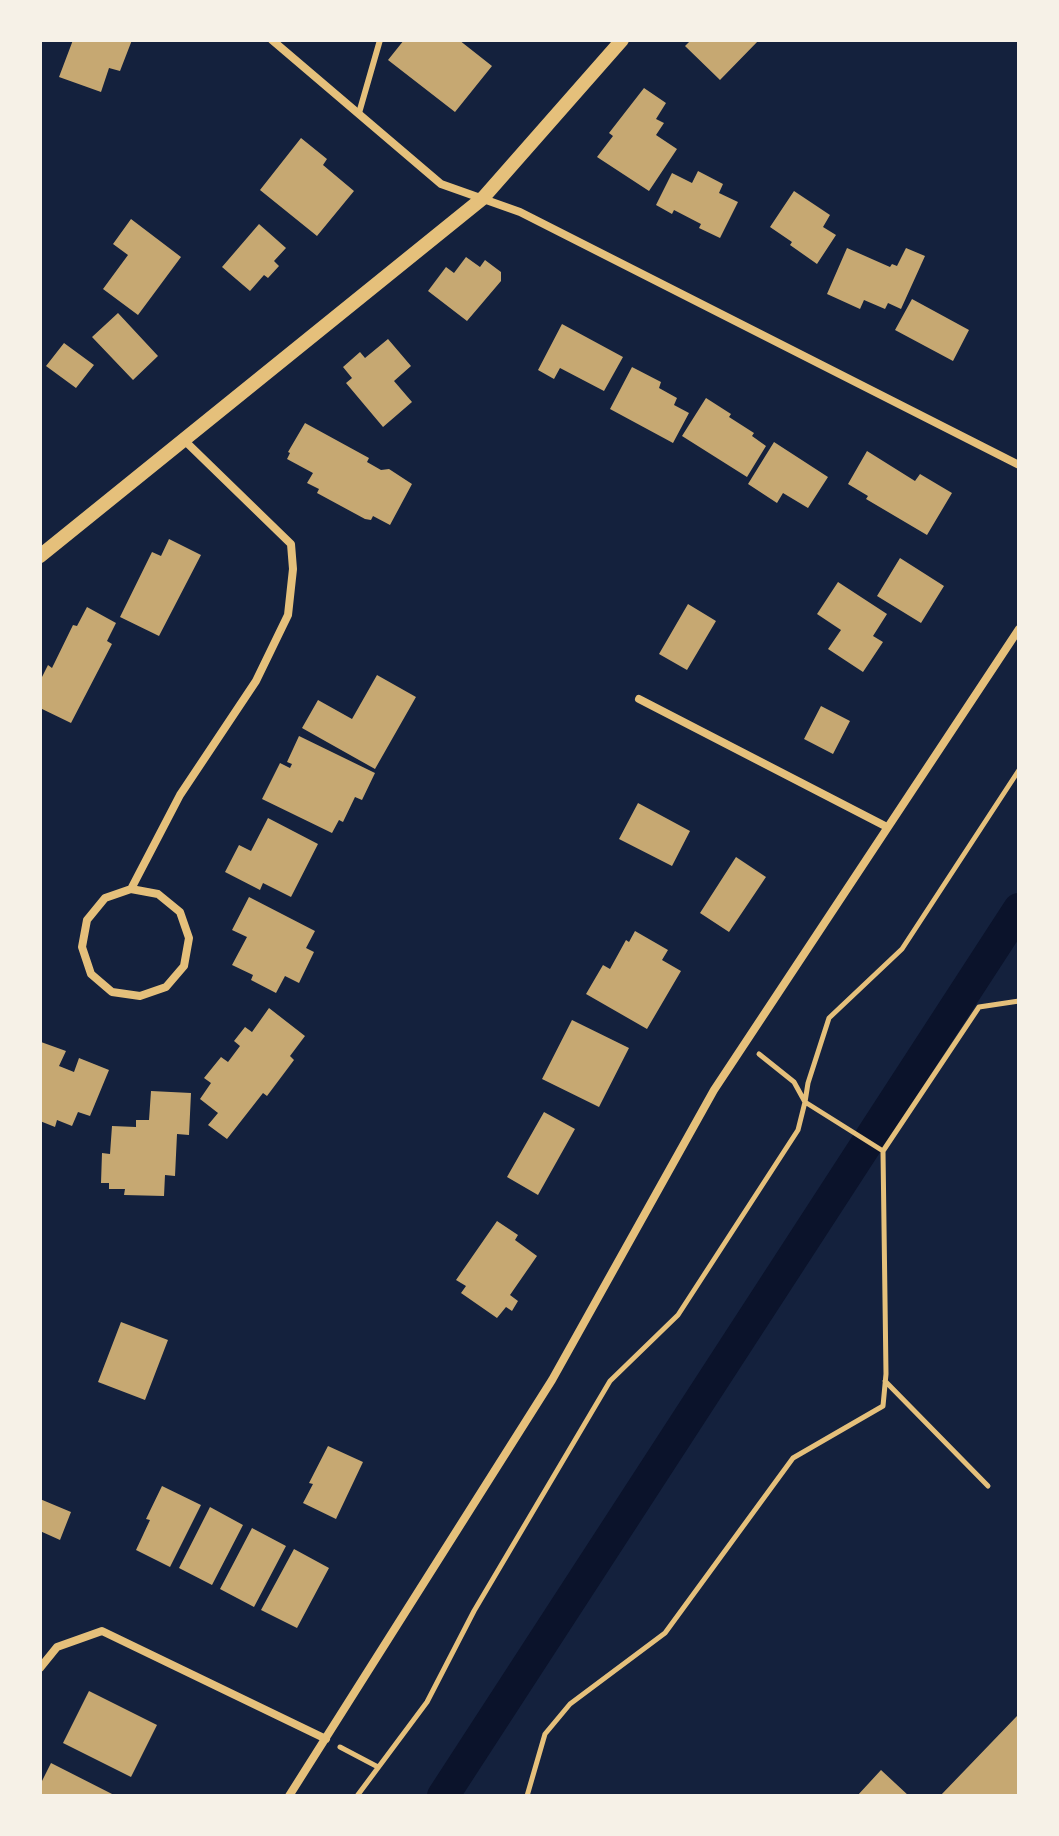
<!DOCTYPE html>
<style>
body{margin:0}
#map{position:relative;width:1059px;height:1836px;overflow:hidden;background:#14213d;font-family:Poppins,sans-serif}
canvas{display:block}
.frame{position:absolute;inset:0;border:42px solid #f6f1e7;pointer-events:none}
</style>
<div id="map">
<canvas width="1059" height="1836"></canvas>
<div class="frame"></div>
</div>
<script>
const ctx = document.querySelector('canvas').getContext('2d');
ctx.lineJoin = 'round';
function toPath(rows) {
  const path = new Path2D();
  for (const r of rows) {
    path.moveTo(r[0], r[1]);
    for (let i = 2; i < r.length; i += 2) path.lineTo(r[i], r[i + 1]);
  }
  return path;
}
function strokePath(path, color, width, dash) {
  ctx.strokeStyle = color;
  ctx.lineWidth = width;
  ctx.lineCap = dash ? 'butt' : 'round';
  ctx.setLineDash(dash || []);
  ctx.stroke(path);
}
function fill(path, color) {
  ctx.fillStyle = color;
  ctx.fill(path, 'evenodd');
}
const canal = toPath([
 [443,1796,1019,909]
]);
const building = toPath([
 [73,40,132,40,120,71,109,68,101,92,59,77],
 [404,40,459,40,492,66,455,112,388,60],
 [691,40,759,40,720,80,685,46],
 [644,88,666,103,656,119,664,123,656,135,677,149,649,191,597,157,613,136,609,133],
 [301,138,327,159,323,165,354,191,317,236,260,190],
 [698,171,723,184,719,193,738,202,720,238,699,228,701,224,674,210,672,214,656,205,672,173,692,183],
 [794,191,830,215,823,227,836,235,817,264,790,245,792,242,770,227],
 [131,219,181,257,138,315,103,289,128,255,113,244],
 [259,224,286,248,274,261,279,266,268,278,264,275,250,291,222,267],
 [847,248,890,267,892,264,897,266,906,248,925,256,901,309,888,303,885,309,864,300,860,309,827,294],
 [466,257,480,267,485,260,501,272,501,281,467,321,428,291,446,267,454,273],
 [912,299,969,330,953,361,895,330],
 [118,313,158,356,133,380,92,337],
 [562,324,623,357,604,391,560,368,554,379,538,370],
 [388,339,411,366,394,381,412,402,383,427,346,383,352,378,343,367,360,352,365,358],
 [64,343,94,365,76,388,46,366],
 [632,367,661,382,659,388,677,398,674,405,689,413,673,443,610,409],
 [706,398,731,414,729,417,754,433,752,436,766,446,747,477,682,436],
 [305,423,369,458,367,462,381,470,389,469,412,484,390,525,373,516,371,520,365,519,317,493,319,489,307,483,313,473,287,459,290,453,288,452],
 [774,442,828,477,808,508,783,493,777,503,748,484],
 [867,451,915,481,920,474,952,493,927,535,866,499,868,496,848,484],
 [169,539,201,555,159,636,120,617,152,552,161,556],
 [900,558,944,586,921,623,877,596],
 [838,582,887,614,873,636,883,642,863,672,828,649,841,630,817,614],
 [688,604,716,621,687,670,659,654],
 [87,607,116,623,107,641,112,644,71,723,40,708,40,681,48,665,52,668,73,625,77,626],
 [377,675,416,697,375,769,302,728,318,700,352,719],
 [821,706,850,721,833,754,804,739],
 [299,736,375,773,362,800,355,797,343,822,339,820,332,833,262,799,280,763,290,768,292,764,287,762],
 [638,803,690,831,672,866,619,839],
 [268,818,318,844,291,897,263,883,260,890,225,872,239,845,251,851],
 [736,857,766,877,729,932,700,913],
 [249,897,315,931,306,948,314,952,299,983,285,976,276,993,251,980,253,975,232,965,247,937,232,930],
 [635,931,668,950,662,960,681,971,647,1029,586,994,603,965,610,969,626,940,629,942],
 [269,1008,305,1036,290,1056,294,1060,267,1096,263,1093,227,1139,208,1125,218,1113,200,1099,211,1083,204,1078,221,1057,228,1062,240,1046,234,1041,245,1027,252,1032],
 [572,1020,629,1048,599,1107,542,1079],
 [41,1042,66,1051,59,1066,74,1072,79,1058,109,1070,90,1116,78,1112,72,1126,57,1120,55,1127,40,1121],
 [151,1091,191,1093,189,1135,177,1134,175,1176,165,1175,164,1196,124,1195,125,1189,109,1189,109,1183,101,1183,102,1153,110,1154,112,1126,136,1127,136,1120,149,1120],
 [544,1112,575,1129,538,1195,507,1177],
 [497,1221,518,1235,515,1240,537,1256,510,1295,518,1301,512,1311,506,1307,497,1318,461,1293,466,1286,456,1280],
 [121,1322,168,1340,145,1400,98,1382],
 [328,1446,363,1462,336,1519,303,1503,313,1484,309,1483],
 [162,1486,201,1505,170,1567,136,1550,150,1520,146,1519],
 [40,1499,71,1512,60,1540,40,1531],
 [210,1507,243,1525,212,1585,179,1568],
 [252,1528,286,1546,254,1607,220,1589],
 [294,1549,329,1568,297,1628,261,1610],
 [89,1691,157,1725,131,1777,63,1743],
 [1017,1716,1019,1718,1019,1796,940,1796],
 [51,1763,116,1796,40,1796,40,1785],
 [881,1770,909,1796,857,1796]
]);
const path = toPath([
 [883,1151,979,1007,1019,1001],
 [885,1381,988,1486],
 [340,1747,378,1767],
 [357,1796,427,1702,474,1611,610,1381,678,1315,798,1130,805,1102,794,1082,759,1054],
 [527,1796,545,1734,570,1704,665,1633,793,1458,883,1406,886,1374,883,1151,805,1102,808,1083,829,1018,902,949,1019,770]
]);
const service = toPath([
 [359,113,380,40]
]);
const minor = toPath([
 [272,40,441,184,520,212,1019,465],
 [639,699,887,827],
 [131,889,158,894,180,912,189,938,184,966,166,987,140,996,112,992,91,974,82,947,87,920,105,898,131,889,180,795,256,681,288,615,293,569,291,544,185,441],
 [40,1668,57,1647,102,1631,326,1739],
 [289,1796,552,1380,714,1090,1019,629]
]);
const tertiary = toPath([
 [40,556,483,198,622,40]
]);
strokePath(canal, '#0b132b', 32);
fill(building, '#c6a872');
strokePath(path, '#e5c07b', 5);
strokePath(service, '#e5c07b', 6);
strokePath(minor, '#e5c07b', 8);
strokePath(tertiary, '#e5c07b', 14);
</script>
